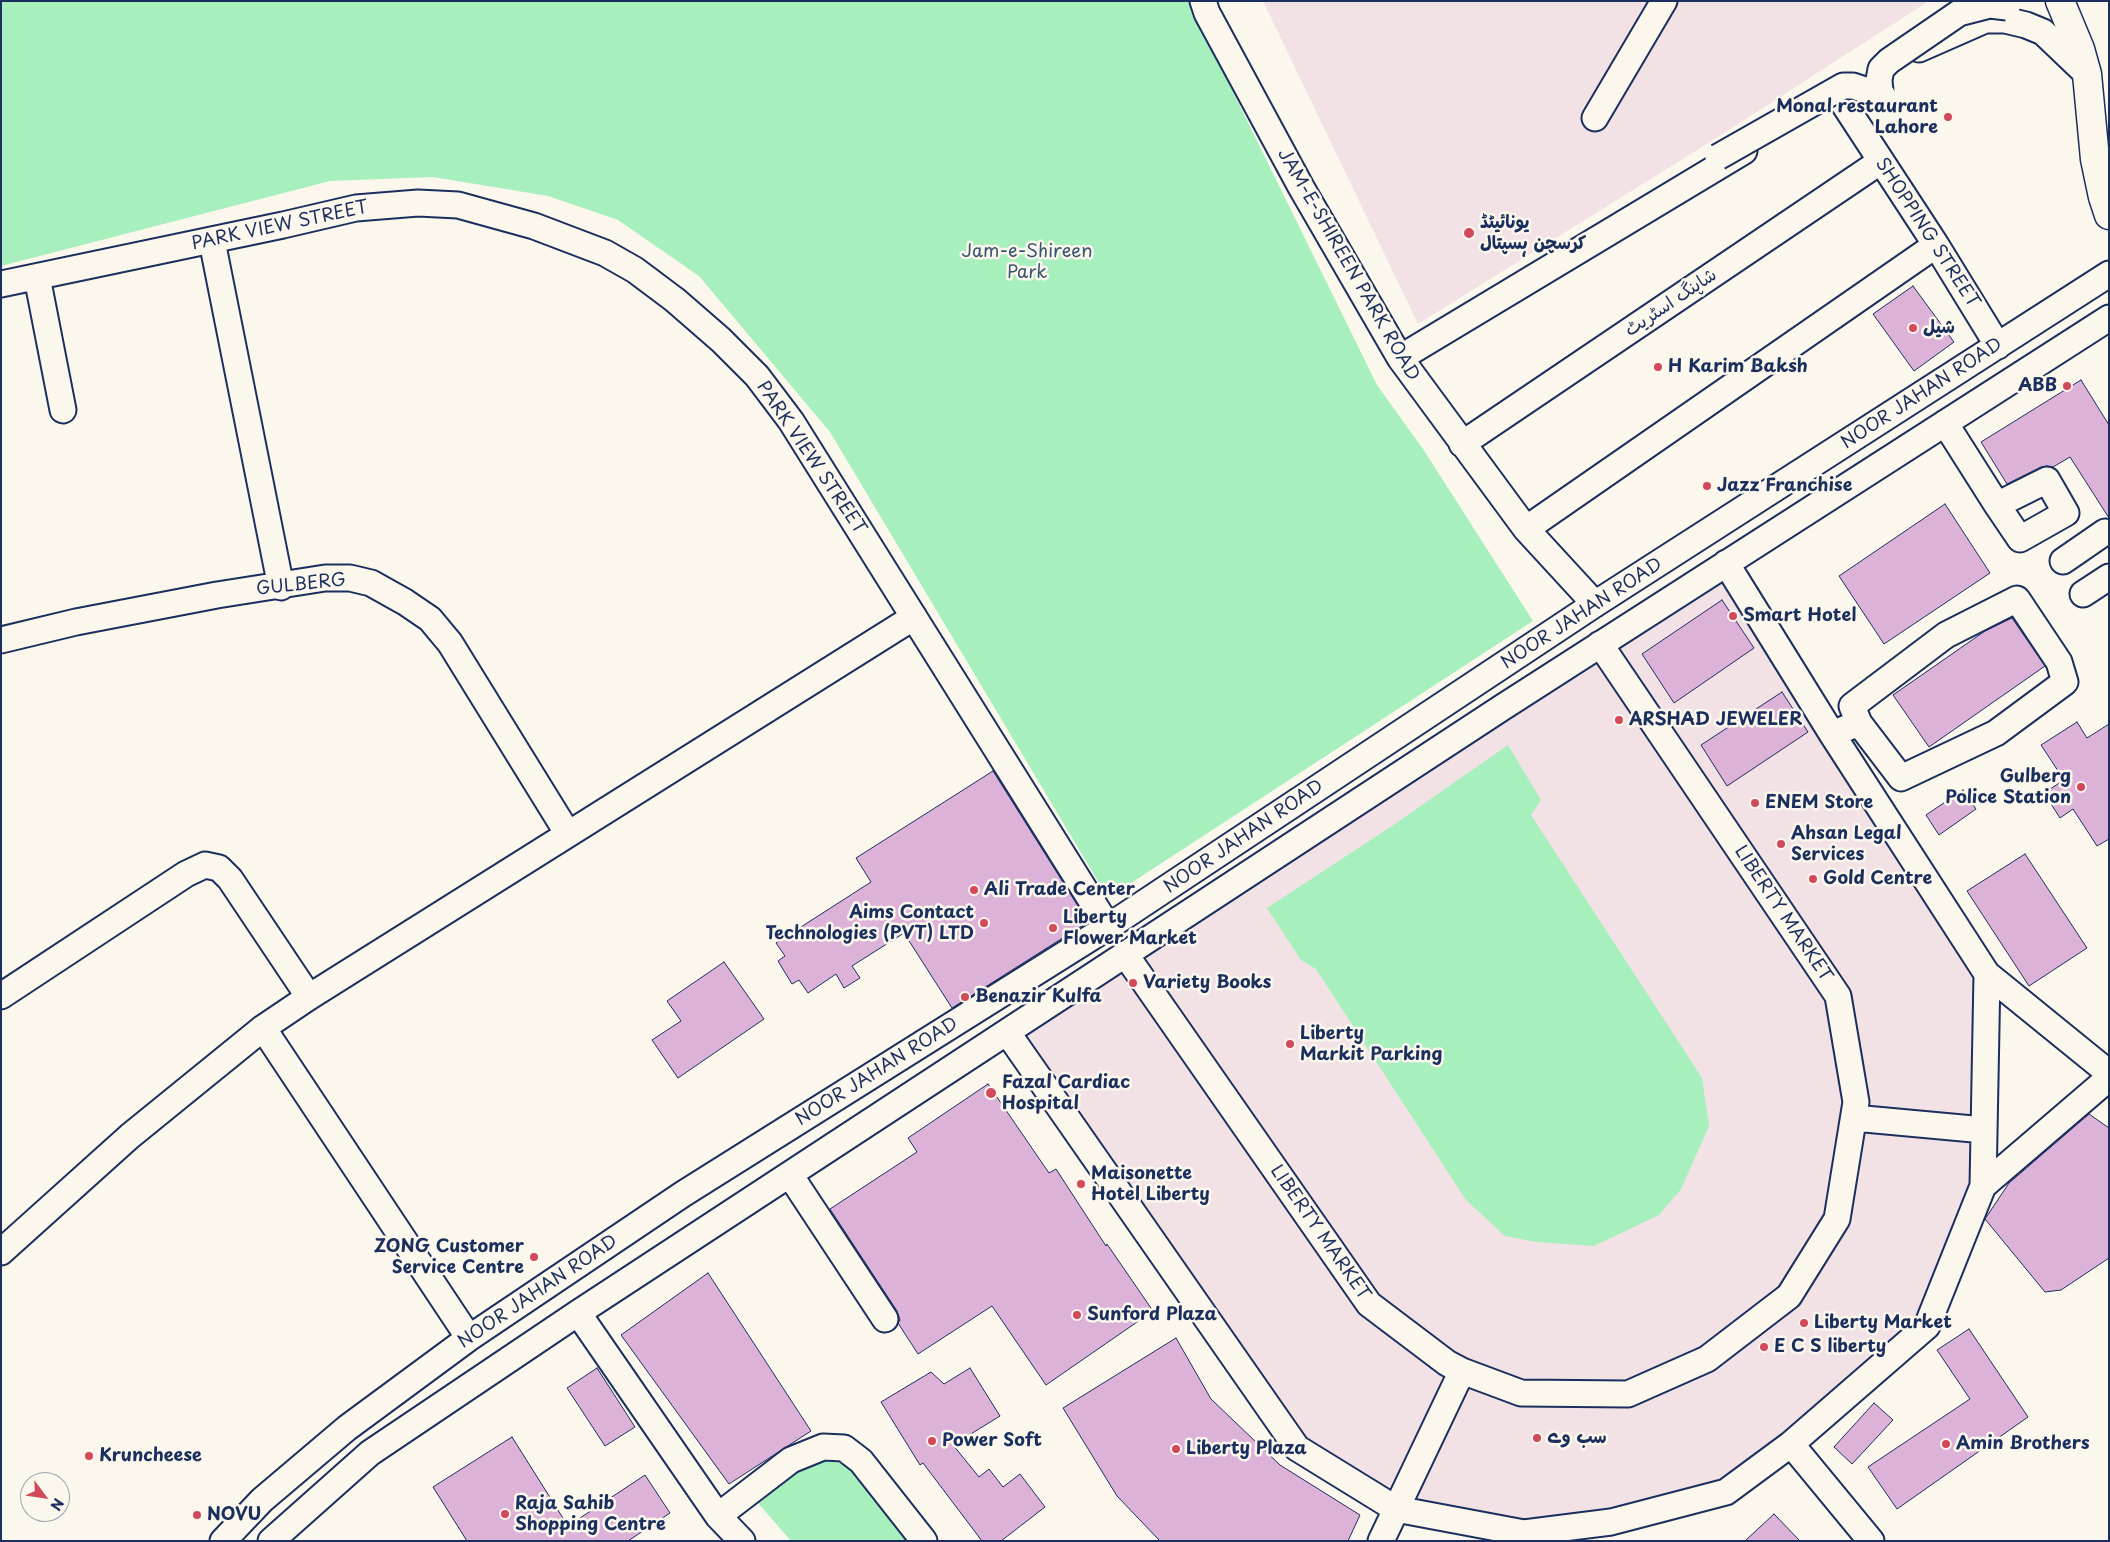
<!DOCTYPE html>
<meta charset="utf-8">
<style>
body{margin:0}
#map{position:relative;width:2110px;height:1542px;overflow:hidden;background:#fbf7ec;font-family:"Playpen Sans",sans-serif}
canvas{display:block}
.frame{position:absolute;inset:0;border:2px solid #1b2f5e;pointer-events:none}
.north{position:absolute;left:20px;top:1472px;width:50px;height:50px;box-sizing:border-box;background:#fbf7ec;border:1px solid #a1a7b3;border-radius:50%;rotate:121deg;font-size:14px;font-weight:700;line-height:20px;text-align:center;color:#1b2f5e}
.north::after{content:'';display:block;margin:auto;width:18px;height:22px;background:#d1495b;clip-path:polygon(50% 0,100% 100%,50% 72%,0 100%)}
</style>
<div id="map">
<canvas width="2110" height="1542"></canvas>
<div class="frame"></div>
<div class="north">N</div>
</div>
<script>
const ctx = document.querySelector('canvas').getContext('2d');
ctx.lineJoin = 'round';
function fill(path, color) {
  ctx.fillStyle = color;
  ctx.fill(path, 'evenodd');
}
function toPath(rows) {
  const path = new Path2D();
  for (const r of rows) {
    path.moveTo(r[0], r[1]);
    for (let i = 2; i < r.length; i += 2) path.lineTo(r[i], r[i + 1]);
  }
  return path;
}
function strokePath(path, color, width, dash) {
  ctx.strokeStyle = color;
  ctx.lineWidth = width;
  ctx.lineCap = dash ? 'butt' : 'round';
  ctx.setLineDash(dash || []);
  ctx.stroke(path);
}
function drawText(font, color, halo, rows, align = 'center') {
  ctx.font = font + ' "Playpen Sans","Playpen Sans Arabic",sans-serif';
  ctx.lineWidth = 5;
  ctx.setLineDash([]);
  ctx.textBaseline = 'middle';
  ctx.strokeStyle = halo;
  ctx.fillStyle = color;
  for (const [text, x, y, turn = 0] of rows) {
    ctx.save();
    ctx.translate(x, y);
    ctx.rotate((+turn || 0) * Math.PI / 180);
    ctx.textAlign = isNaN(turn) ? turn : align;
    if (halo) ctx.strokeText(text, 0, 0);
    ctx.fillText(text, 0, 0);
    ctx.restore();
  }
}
const built = toPath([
 [1263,1,1929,1,1710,142,1418,324],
 [1726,563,1987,974,1983,1186,1927,1326,1726,1492,1524,1533,1396,1509,1297,1448,1011,1035]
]);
const green = toPath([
 [1,1,1191,1,1198,21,1377,385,1423,449,1533,621,1108,898,830,432,699,276,618,220,548,196,433,177,330,181,1,266],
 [1508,745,1541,800,1531,815,1702,1078,1709,1126,1681,1189,1659,1215,1594,1246,1536,1242,1505,1236,1466,1200,1316,969,1301,960,1267,908,1392,826],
 [855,1457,913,1541,791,1541,758,1503,783,1482,818,1459]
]);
const building = toPath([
 [1913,286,1954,342,1914,371,1873,314,1913,286],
 [2081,380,2109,425,2109,518,2070,457,2053,467,2047,466,2041,467,2007,484,1981,442,2081,380],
 [1945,504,1990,573,1884,644,1839,576,1945,504],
 [1722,600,1754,648,1674,703,1642,654,1722,600],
 [2012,618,2045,666,1929,747,1893,695,1985,631,2012,618],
 [1782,692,1808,732,1727,786,1701,745,1782,692],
 [2077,722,2087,738,2109,724,2109,839,2097,846,2073,809,2060,818,2044,793,2064,780,2041,745,2077,722],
 [993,771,1088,922,952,1008,904,933,852,966,860,978,844,988,836,974,808,993,799,980,792,984,778,961,785,956,776,943,871,882,856,858,993,771],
 [1963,790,1976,809,1939,835,1926,815,1963,790],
 [2025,854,2087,948,2029,986,1967,891,2025,854],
 [724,962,764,1019,678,1078,652,1040,681,1021,667,1001,724,962],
 [988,1084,1049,1173,1056,1169,1106,1246,1107,1244,1153,1311,1046,1385,992,1306,918,1354,898,1323,900,1320,897,1311,830,1209,917,1152,908,1138,988,1084],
 [2089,1114,2109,1128,2109,1258,2061,1290,2045,1292,1985,1219,2009,1183,2089,1114],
 [708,1273,811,1431,729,1484,621,1335,708,1273],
 [1969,1329,2028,1417,1897,1509,1868,1467,1970,1399,1937,1350,1969,1329],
 [1176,1338,1211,1399,1280,1465,1360,1515,1348,1541,1160,1541,1117,1496,1063,1408,1176,1338],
 [597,1368,635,1427,605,1446,567,1388,597,1368],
 [970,1368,1000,1416,953,1445,979,1477,989,1469,1003,1487,1020,1474,1045,1507,1001,1541,982,1541,923,1463,920,1465,881,1402,931,1372,944,1384,970,1368],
 [1874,1403,1893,1420,1852,1464,1834,1447,1874,1403],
 [512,1437,568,1526,645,1475,670,1513,628,1541,467,1541,433,1487,512,1437],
 [1774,1514,1800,1541,1745,1541,1774,1514]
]);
const minor = toPath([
 [1203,1,1207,13,1301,187,1400,358,1526,529,1595,604],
 [1919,49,1985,20,2005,20,2026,25,2043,32,2087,74],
 [1838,95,1936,245,1998,346],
 [1595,118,1664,1],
 [212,241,281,587],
 [37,277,63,410],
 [1,284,283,225,356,208,418,203,458,205,534,226,605,253,635,270,675,300,721,340,757,376,791,421,1108,927],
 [1400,358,1744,151],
 [1945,423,1997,505,2020,539,2066,513,2047,480,1997,505],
 [1462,444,1881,161],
 [1526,529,1936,245],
 [2063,561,2105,532],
 [1726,563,1832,734,1987,974,2109,1073],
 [2083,594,2109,577],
 [1,640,76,622,217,595,325,578,350,578,371,583,405,602,430,619,450,643,568,834],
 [1832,734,1859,723,1852,706,1946,635,2017,599,2059,662,2065,682,1996,733,1901,778,1859,723],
 [1125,954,1369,1304,1447,1363,1462,1371,1521,1393,1628,1394,1707,1359,1789,1296,1837,1219,1856,1102,1838,996,1600,644],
 [1,996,186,874,205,865,219,868,230,879,309,997],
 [263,1028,469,1338],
 [1007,1032,1297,1448,1396,1509,1524,1533,1611,1522,1726,1492,1791,1444,1871,1541],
 [1854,1118,1984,1130],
 [790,1175,885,1319],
 [1983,1186,2109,1078],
 [1,1252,130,1136,263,1028,309,997,914,617],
 [578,1313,718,1516,742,1541],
 [1791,1444,1927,1326,1983,1186,1987,974],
 [718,1516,791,1460,823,1447,844,1448,861,1461,924,1541],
 [223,1541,262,1500,347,1428,469,1338,683,1194,1108,927,1595,604,2109,274],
 [271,1541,370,1453,578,1313,1503,707,2109,318],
 [1381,1541,1462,1371]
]);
const major = toPath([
 [2060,1,2080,49,2087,74,2095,159,2103,197,2109,215]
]);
const minorBridge = toPath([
 [1883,96,1880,92,1879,80,1881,69,1889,61,1959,13,1990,5,2007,7],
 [1718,157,1843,86,1853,86,1865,90,1876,103]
]);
const markers = [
 [1948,117,5,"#d1495b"],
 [1469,233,6,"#d1495b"],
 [1913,328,5,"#d1495b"],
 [1658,367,5,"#d1495b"],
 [2067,386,5,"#d1495b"],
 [1707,486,5,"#d1495b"],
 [1733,616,5,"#d1495b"],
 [1619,720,5,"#d1495b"],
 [2081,787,5,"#d1495b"],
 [1755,803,5,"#d1495b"],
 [1781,844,5,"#d1495b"],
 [1813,879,5,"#d1495b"],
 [974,890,5,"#d1495b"],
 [984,923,5,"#d1495b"],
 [1053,928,5,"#d1495b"],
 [1133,983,5,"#d1495b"],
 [965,997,5,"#d1495b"],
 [1290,1044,5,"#d1495b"],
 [991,1093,6,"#d1495b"],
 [1081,1184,5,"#d1495b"],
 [534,1257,5,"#d1495b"],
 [1077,1315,5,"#d1495b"],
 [1804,1323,5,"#d1495b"],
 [1764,1347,5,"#d1495b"],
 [1537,1438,5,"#d1495b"],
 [932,1441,5,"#d1495b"],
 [1946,1444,5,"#d1495b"],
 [1176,1449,5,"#d1495b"],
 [89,1456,5,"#d1495b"],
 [505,1514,5,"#d1495b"],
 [197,1515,5,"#d1495b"]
];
const poiNames = [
 ["Monal restaurant",1938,107,"right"],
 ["Lahore",1938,128,"right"],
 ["یونائیٹڈ",1480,223],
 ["کرسچن ہسپتال",1480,244],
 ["شیل",1923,328],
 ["H Karim Baksh",1668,367],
 ["ABB",2057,386,"right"],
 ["Jazz Franchise",1717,486],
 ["Smart Hotel",1743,616],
 ["ARSHAD JEWELER",1629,720],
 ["Gulberg",2071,777,"right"],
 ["Police Station",2071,798,"right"],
 ["ENEM Store",1765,803],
 ["Ahsan Legal",1791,834],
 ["Services",1791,855],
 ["Gold Centre",1823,879],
 ["Ali Trade Center",984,890],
 ["Aims Contact",974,913,"right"],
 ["Technologies (PVT) LTD",974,934,"right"],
 ["Liberty",1063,918],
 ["Flower Market",1063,939],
 ["Variety Books",1143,983],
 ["Benazir Kulfa",975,997],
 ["Liberty",1300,1034],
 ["Markit Parking",1300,1055],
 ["Fazal Cardiac",1002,1083],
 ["Hospital",1002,1104],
 ["Maisonette",1091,1174],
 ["Hotel Liberty",1091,1195],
 ["ZONG Customer",524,1247,"right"],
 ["Service Centre",524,1268,"right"],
 ["Sunford Plaza",1087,1315],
 ["Liberty Market",1814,1323],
 ["E C S liberty",1774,1347],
 ["سب وے",1547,1438],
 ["Power Soft",942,1441],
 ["Amin Brothers",1956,1444],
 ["Liberty Plaza",1186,1449],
 ["Kruncheese",99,1456],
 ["Raja Sahib",515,1504],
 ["Shopping Centre",515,1525],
 ["NOVU",207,1515]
];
const streetNames = [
 ["PARK VIEW STREET",280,226,-12],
 ["SHOPPING STREET",1927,233,57],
 ["JAM-E-SHIREEN PARK ROAD",1348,265,60],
 ["شاپنگ اسٹریٹ",1671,303,-34],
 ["NOOR JAHAN ROAD",1922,394,-33],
 ["PARK VIEW STREET",811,458,56],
 ["GULBERG",301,585,-6],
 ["NOOR JAHAN ROAD",1582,614,-33],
 ["NOOR JAHAN ROAD",1244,837,-34],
 ["LIBERTY MARKET",1783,914,56],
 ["NOOR JAHAN ROAD",877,1072,-32],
 ["LIBERTY MARKET",1320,1233,55],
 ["NOOR JAHAN ROAD",538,1292,-34]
];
const parkNames = [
 ["Jam-e-Shireen",1027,252],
 ["Park",1027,273]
];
fill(built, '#f2e2e6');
fill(green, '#a7efbd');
fill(building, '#ddb2d8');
strokePath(building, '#1b2f5e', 1);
strokePath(minor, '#1b2f5e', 29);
strokePath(major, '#1b2f5e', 31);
strokePath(minor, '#fbf7ec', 25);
strokePath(major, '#fbf7ec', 28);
strokePath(minorBridge, '#1b2f5e', 29, []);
strokePath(minorBridge, '#fbf7ec', 25);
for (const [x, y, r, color] of markers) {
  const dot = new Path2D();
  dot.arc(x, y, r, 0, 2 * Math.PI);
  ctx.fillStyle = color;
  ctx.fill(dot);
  strokePath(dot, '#fbf7ec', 2);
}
drawText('bold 18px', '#1b2f5e', '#fbf7ec', poiNames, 'left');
drawText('18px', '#1b2f5e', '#fbf7ec', streetNames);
drawText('18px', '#375571', '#fbf7ec', parkNames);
</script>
